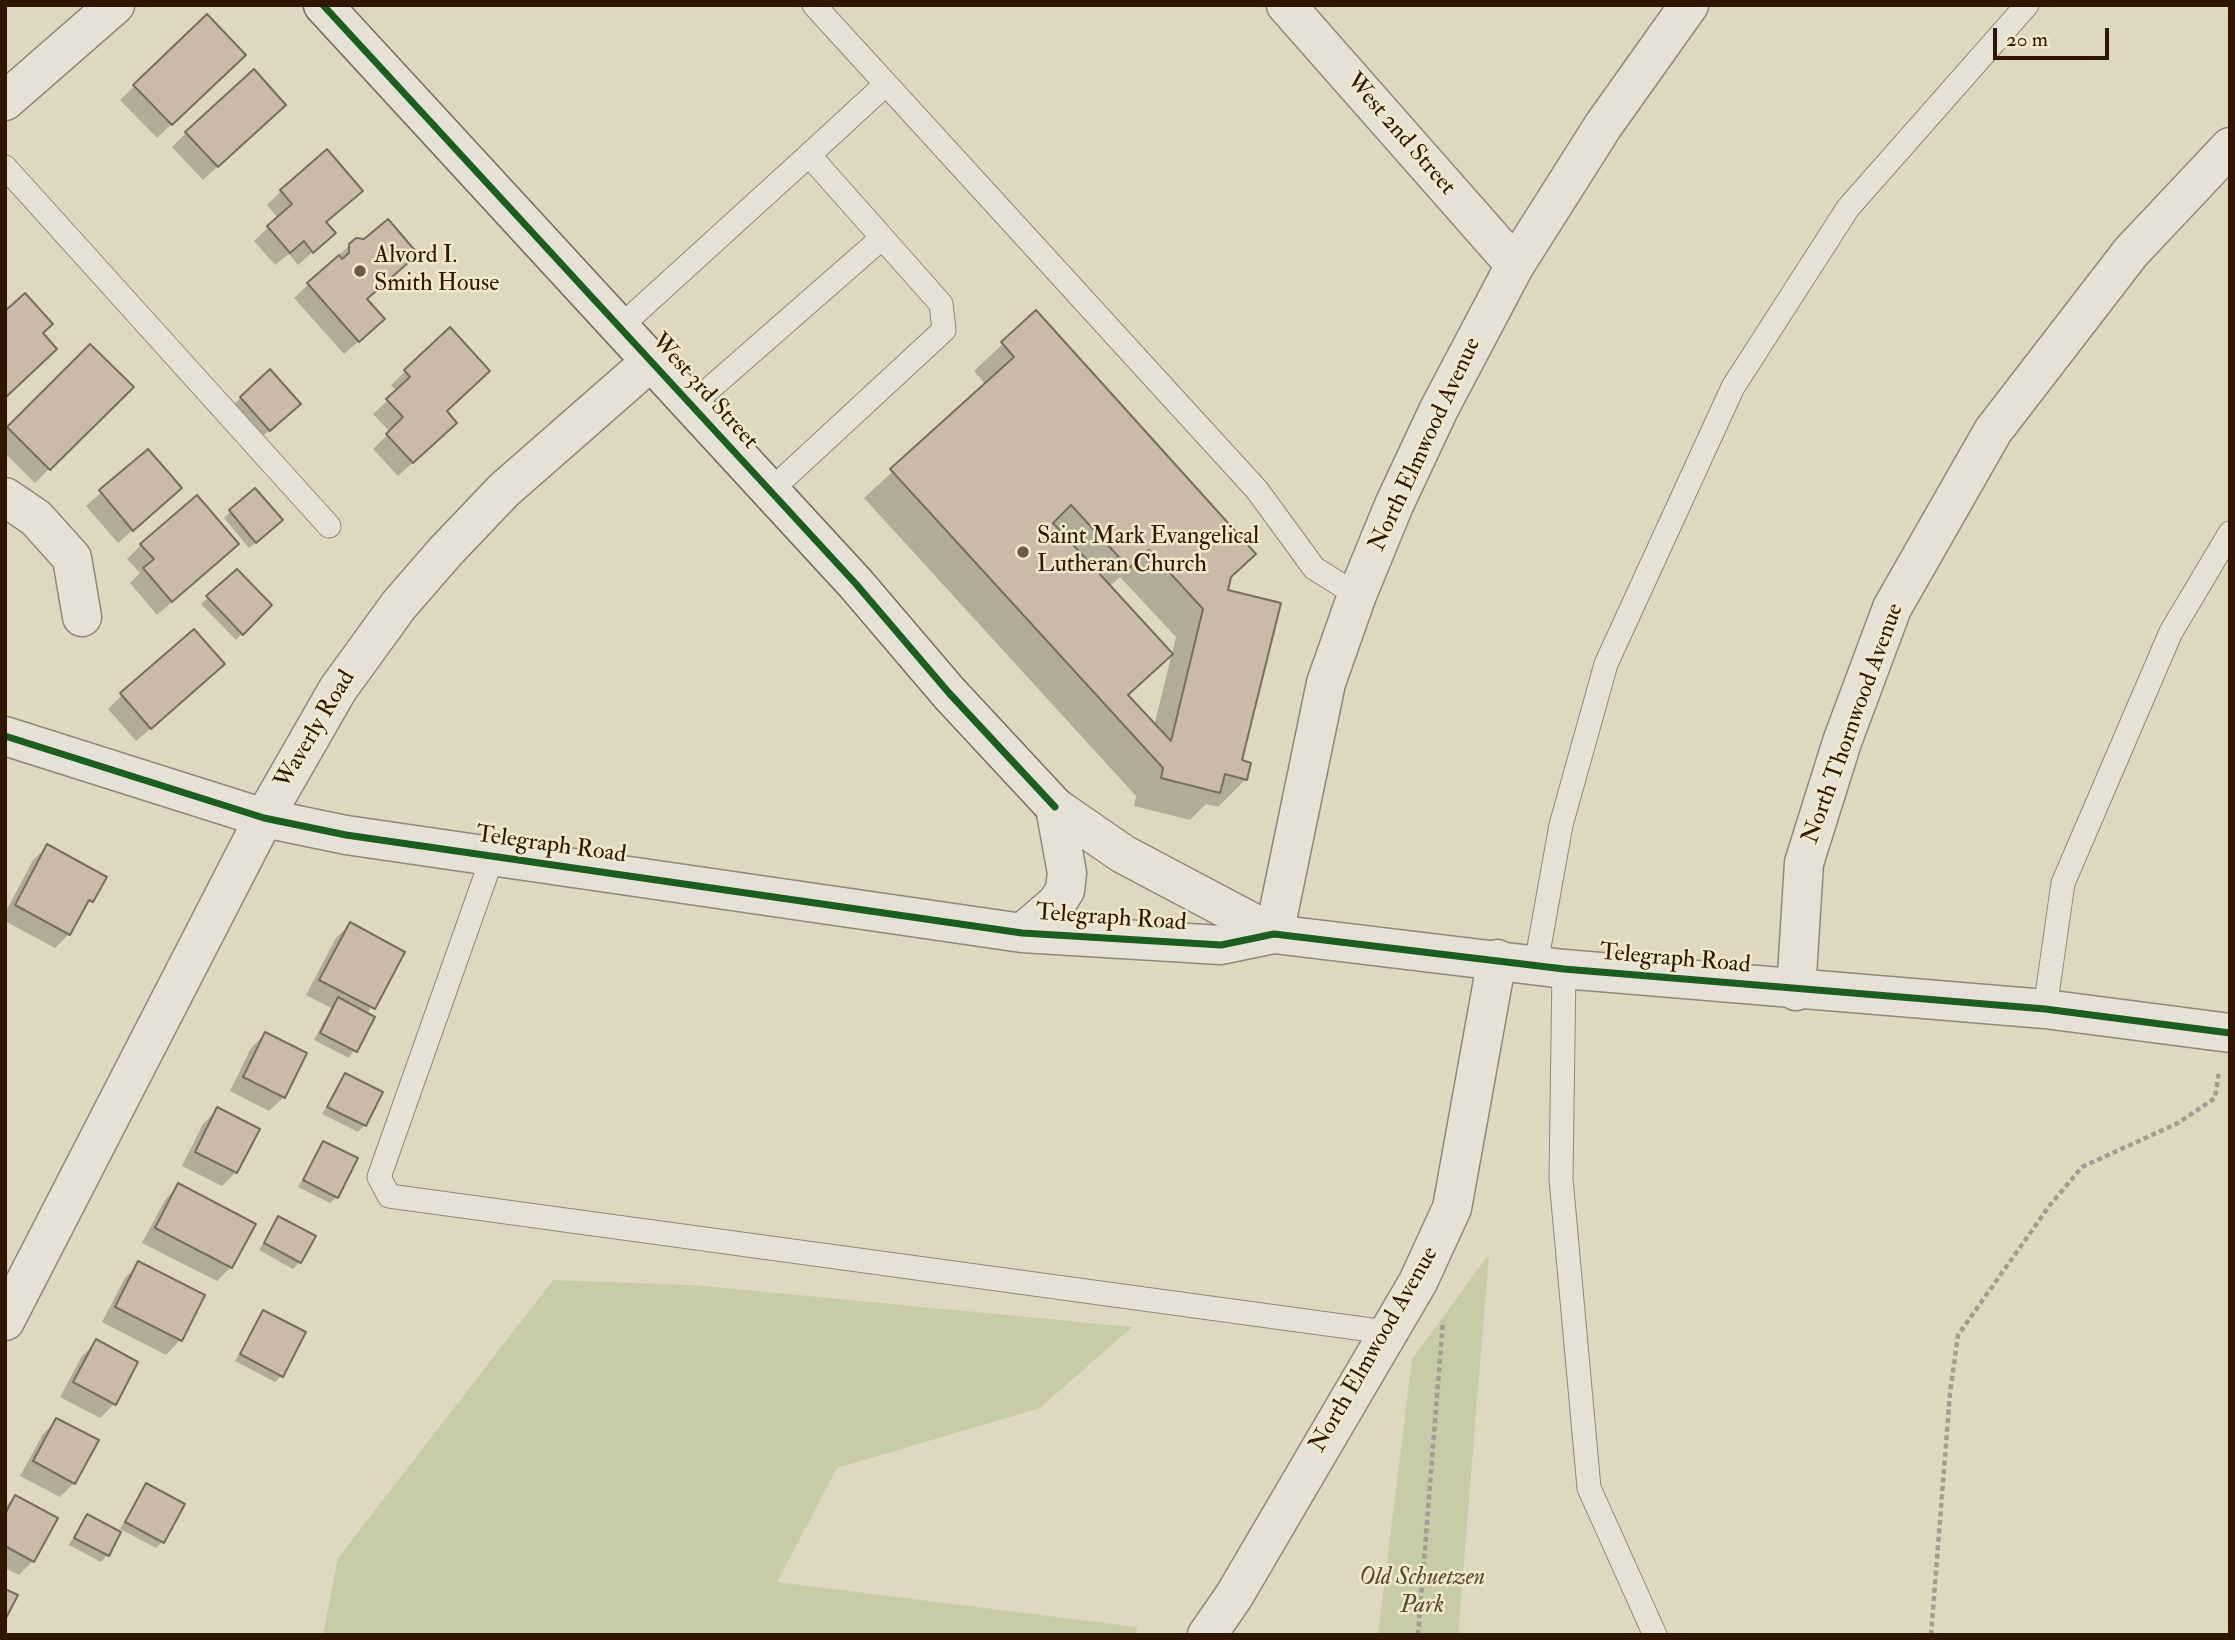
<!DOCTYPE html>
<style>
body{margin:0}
#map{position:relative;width:2235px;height:1640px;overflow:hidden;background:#ded8c1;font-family:"IM FELL Double Pica",serif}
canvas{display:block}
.frame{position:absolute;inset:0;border:7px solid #2f1603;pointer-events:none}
.scale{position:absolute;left:1993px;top:28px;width:116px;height:32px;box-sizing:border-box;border:4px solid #2f1603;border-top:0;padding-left:9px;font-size:21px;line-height:24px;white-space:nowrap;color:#2f1603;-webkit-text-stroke:5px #f2eace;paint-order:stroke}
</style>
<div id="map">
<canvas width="2235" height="1640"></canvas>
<div class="frame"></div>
<div class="scale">20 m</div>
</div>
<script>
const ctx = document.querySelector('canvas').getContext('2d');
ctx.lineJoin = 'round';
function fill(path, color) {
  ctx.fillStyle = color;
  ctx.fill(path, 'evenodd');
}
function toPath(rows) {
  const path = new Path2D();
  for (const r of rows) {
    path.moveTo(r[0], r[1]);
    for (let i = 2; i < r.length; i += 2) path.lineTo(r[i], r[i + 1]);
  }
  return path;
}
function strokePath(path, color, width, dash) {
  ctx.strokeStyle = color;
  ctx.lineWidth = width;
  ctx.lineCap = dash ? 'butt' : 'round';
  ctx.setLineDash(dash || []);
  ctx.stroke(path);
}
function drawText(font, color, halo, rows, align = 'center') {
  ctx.font = font + ' "IM FELL Double Pica",serif';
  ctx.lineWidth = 5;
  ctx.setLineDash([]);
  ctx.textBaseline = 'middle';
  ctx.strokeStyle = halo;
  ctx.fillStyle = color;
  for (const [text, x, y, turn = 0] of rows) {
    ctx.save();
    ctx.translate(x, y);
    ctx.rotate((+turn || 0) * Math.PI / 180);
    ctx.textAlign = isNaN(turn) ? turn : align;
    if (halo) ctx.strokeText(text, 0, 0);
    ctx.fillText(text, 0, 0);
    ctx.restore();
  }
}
const green = toPath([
 [1489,1254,1458,1635,1378,1635,1412,1359],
 [553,1280,693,1285,1132,1327,1040,1408,837,1468,777,1582,1137,1627,1136,1635,323,1635,338,1558]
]);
const shadow = toPath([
 [207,17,229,69,157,138,120,100],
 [270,118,203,180,172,147,186,133],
 [281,191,325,223,334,233,298,265,289,254,275,265,254,241,278,218,267,205],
 [365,241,368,333,344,354,294,298,350,245],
 [1036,313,1228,579,1226,591,1239,761,1246,779,1218,807,1206,804,1190,820,1134,806,1136,796,864,498,986,385,974,371],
 [1120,577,1176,637,1154,726,1127,696,1171,654,1109,587],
 [450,329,441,437,398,476,373,449,390,432,373,414,397,392,391,385],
 [90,346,131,387,35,483,5,453,5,431],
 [241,398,292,410,263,436,234,404],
 [148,451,180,488,118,543,86,506],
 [231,511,274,527,249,548,224,518],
 [141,545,223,558,157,615,130,583,140,573,127,559],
 [208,598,270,605,236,640,201,604],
 [209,678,136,741,108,709,122,695],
 [48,846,104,877,69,934,55,948,5,921,5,913,33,860],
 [350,924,402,952,367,1014,373,1018,349,1058,314,1040,331,1008,306,995,336,938],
 [265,1034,284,1097,269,1111,230,1091,251,1048],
 [345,1075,365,1125,358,1132,322,1114],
 [217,1110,236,1172,222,1186,182,1166,203,1124],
 [324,1143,337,1197,330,1203,298,1187],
 [179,1185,231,1267,217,1281,142,1243,165,1200],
 [279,1218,300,1262,293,1269,259,1250],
 [139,1264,203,1296,180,1340,166,1355,102,1322,125,1278],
 [263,1312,281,1376,275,1382,235,1361],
 [96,1342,114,1404,100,1418,60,1397,82,1356],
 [57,1420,97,1441,74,1483,60,1497,20,1476,43,1434],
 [146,1485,162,1542,156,1548,120,1529],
 [15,1497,33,1561,19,1575,5,1568,5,1507],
 [87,1516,107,1555,101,1562,69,1545]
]);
const building = toPath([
 [207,14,246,55,172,125,133,85,207,14],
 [254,69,286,105,218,167,185,132,254,69],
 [327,149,363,191,326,222,336,233,313,253,304,241,290,253,267,226,292,204,280,190,327,149],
 [388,219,418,254,367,299,385,319,359,342,307,283,339,255,342,259,349,253,349,244,356,238,364,239,388,219],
 [25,293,53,324,43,333,57,349,5,398,5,311,25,293],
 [1036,310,1256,554,1231,577,1228,590,1281,603,1242,760,1251,763,1247,780,1225,774,1220,793,1161,778,1163,768,890,469,1014,357,1001,342,1036,310],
 [1071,505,1129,568,1149,550,1203,609,1171,741,1128,695,1173,654,1053,523,1071,505],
 [450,327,490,371,447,411,457,423,413,463,386,434,403,417,386,399,410,377,404,370,450,327],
 [90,344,134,387,50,470,7,427,90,344],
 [270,369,301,404,270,431,240,397,270,369],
 [148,449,182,488,133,531,99,490,148,449],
 [255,488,283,520,256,543,229,510,255,488],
 [197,495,239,544,172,602,143,568,154,559,140,544,197,495],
 [237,569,272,605,243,635,206,596,237,569],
 [194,629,225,664,151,729,120,693,194,629],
 [47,844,107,877,93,902,89,900,70,935,15,905,47,844],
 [350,922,405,952,375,1009,319,980,350,922],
 [338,997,375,1017,357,1052,320,1033,338,997],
 [265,1032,307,1053,285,1098,243,1077,265,1032],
 [345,1073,383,1092,366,1126,327,1107,345,1073],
 [217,1107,260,1129,237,1173,195,1152,217,1107],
 [323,1141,358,1158,338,1198,303,1180,323,1141],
 [178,1183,256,1224,232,1268,155,1228,178,1183],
 [278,1216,316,1236,301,1263,264,1243,278,1216],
 [138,1261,205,1295,182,1341,115,1307,138,1261],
 [263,1310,306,1332,283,1377,240,1354,263,1310],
 [96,1339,138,1362,116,1405,73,1382,96,1339],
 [56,1418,99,1440,75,1484,33,1461,56,1418],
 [146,1483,185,1504,164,1543,125,1522,146,1483],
 [15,1495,58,1518,34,1562,5,1546,5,1514,15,1495],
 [87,1514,121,1532,109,1556,74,1538,87,1514],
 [5,1589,18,1595,5,1620,5,1589]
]);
const path = toPath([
 [1418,1635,1443,1321],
 [1931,1635,1950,1393,1958,1335,2050,1205,2082,1167,2178,1123,2215,1098,2219,1071]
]);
const service = toPath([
 [814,5,1257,490,1314,568,1357,595],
 [5,167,329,526],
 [620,327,809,155],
 [690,406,882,238],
 [769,492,944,330,941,304,809,155,886,84],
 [492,858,379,1177,389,1196,1386,1332],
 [1536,964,1561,825,1606,664,1733,387,1848,208,2027,5],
 [1564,969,1561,1179,1589,1488,1655,1635],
 [2045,1009,2063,883,2171,632,2230,533]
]);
const minor = toPath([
 [1286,5,1515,265],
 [5,101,115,5],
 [5,497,36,518,72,558,82,617],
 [1274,934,1326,683,1357,595,1394,505,1439,409,1515,265,1603,126,1689,5],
 [1796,991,1804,863,1842,742,1892,608,1993,431,2131,252,2230,147],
 [1207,1635,1234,1596,1418,1282,1452,1208,1497,959]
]);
const tertiary = toPath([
 [5,736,264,818,346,835,1022,933,1221,945,1274,934,1564,969,2045,1009,2230,1033],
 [1055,807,1123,854,1274,934],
 [1022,933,1057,903,1065,890,1067,873,1055,807],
 [5,1321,264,818,338,689,399,605,445,552,504,490,649,363]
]);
const secondary = toPath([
 [323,5,856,584,949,693,1055,807]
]);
const cycleway = toPath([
 [323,5,856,584,949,693,1055,807],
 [5,736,264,818,346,835,1022,933,1221,945,1274,934,1564,969,2045,1009,2230,1033]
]);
const markers = [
 [360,271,7,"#6c5a46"],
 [1023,552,7,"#6c5a46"]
];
const streetNames = [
 ["West 2nd Street",1400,135,49],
 ["West 3rd Street",704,392,48],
 ["North Elmwood Avenue",1426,445,-65],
 ["North Thornwood Avenue",1854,724,-70],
 ["Waverly Road",316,730,-59],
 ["Telegraph Road",551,846,8],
 ["Telegraph Road",1111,919,4],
 ["Telegraph Road",1675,960,5],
 ["North Elmwood Avenue",1375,1350,-60]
];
const poiNames = [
 ["Alvord I.",374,257],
 ["Smith House",374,285],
 ["Saint Mark Evangelical",1037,538],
 ["Lutheran Church",1037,566]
];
const parkNames = [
 ["Old Schuetzen",1422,1579],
 ["Park",1422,1607]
];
fill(green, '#c7cca6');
fill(shadow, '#0003');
fill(building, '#cabaa9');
strokePath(building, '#766e60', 2);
strokePath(service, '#8f8879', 25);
strokePath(minor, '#8f8879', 41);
strokePath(tertiary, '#8f8879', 41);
strokePath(secondary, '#766e60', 41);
strokePath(path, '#a29c92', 4.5, [5, 3.5]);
strokePath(service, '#e5e1d6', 23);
strokePath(minor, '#e5e1d6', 38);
strokePath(tertiary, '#e5e1d6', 38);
strokePath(secondary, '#e5e1d6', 38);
strokePath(cycleway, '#1b5e20', 7);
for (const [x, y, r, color] of markers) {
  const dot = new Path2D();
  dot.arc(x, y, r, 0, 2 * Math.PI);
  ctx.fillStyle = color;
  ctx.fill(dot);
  strokePath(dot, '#f2eace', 2.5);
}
drawText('24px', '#2f1603', '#f2eace', streetNames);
drawText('24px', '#2f1603', '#f2eace', poiNames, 'left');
drawText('italic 24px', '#574a2d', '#f2eace', parkNames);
</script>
